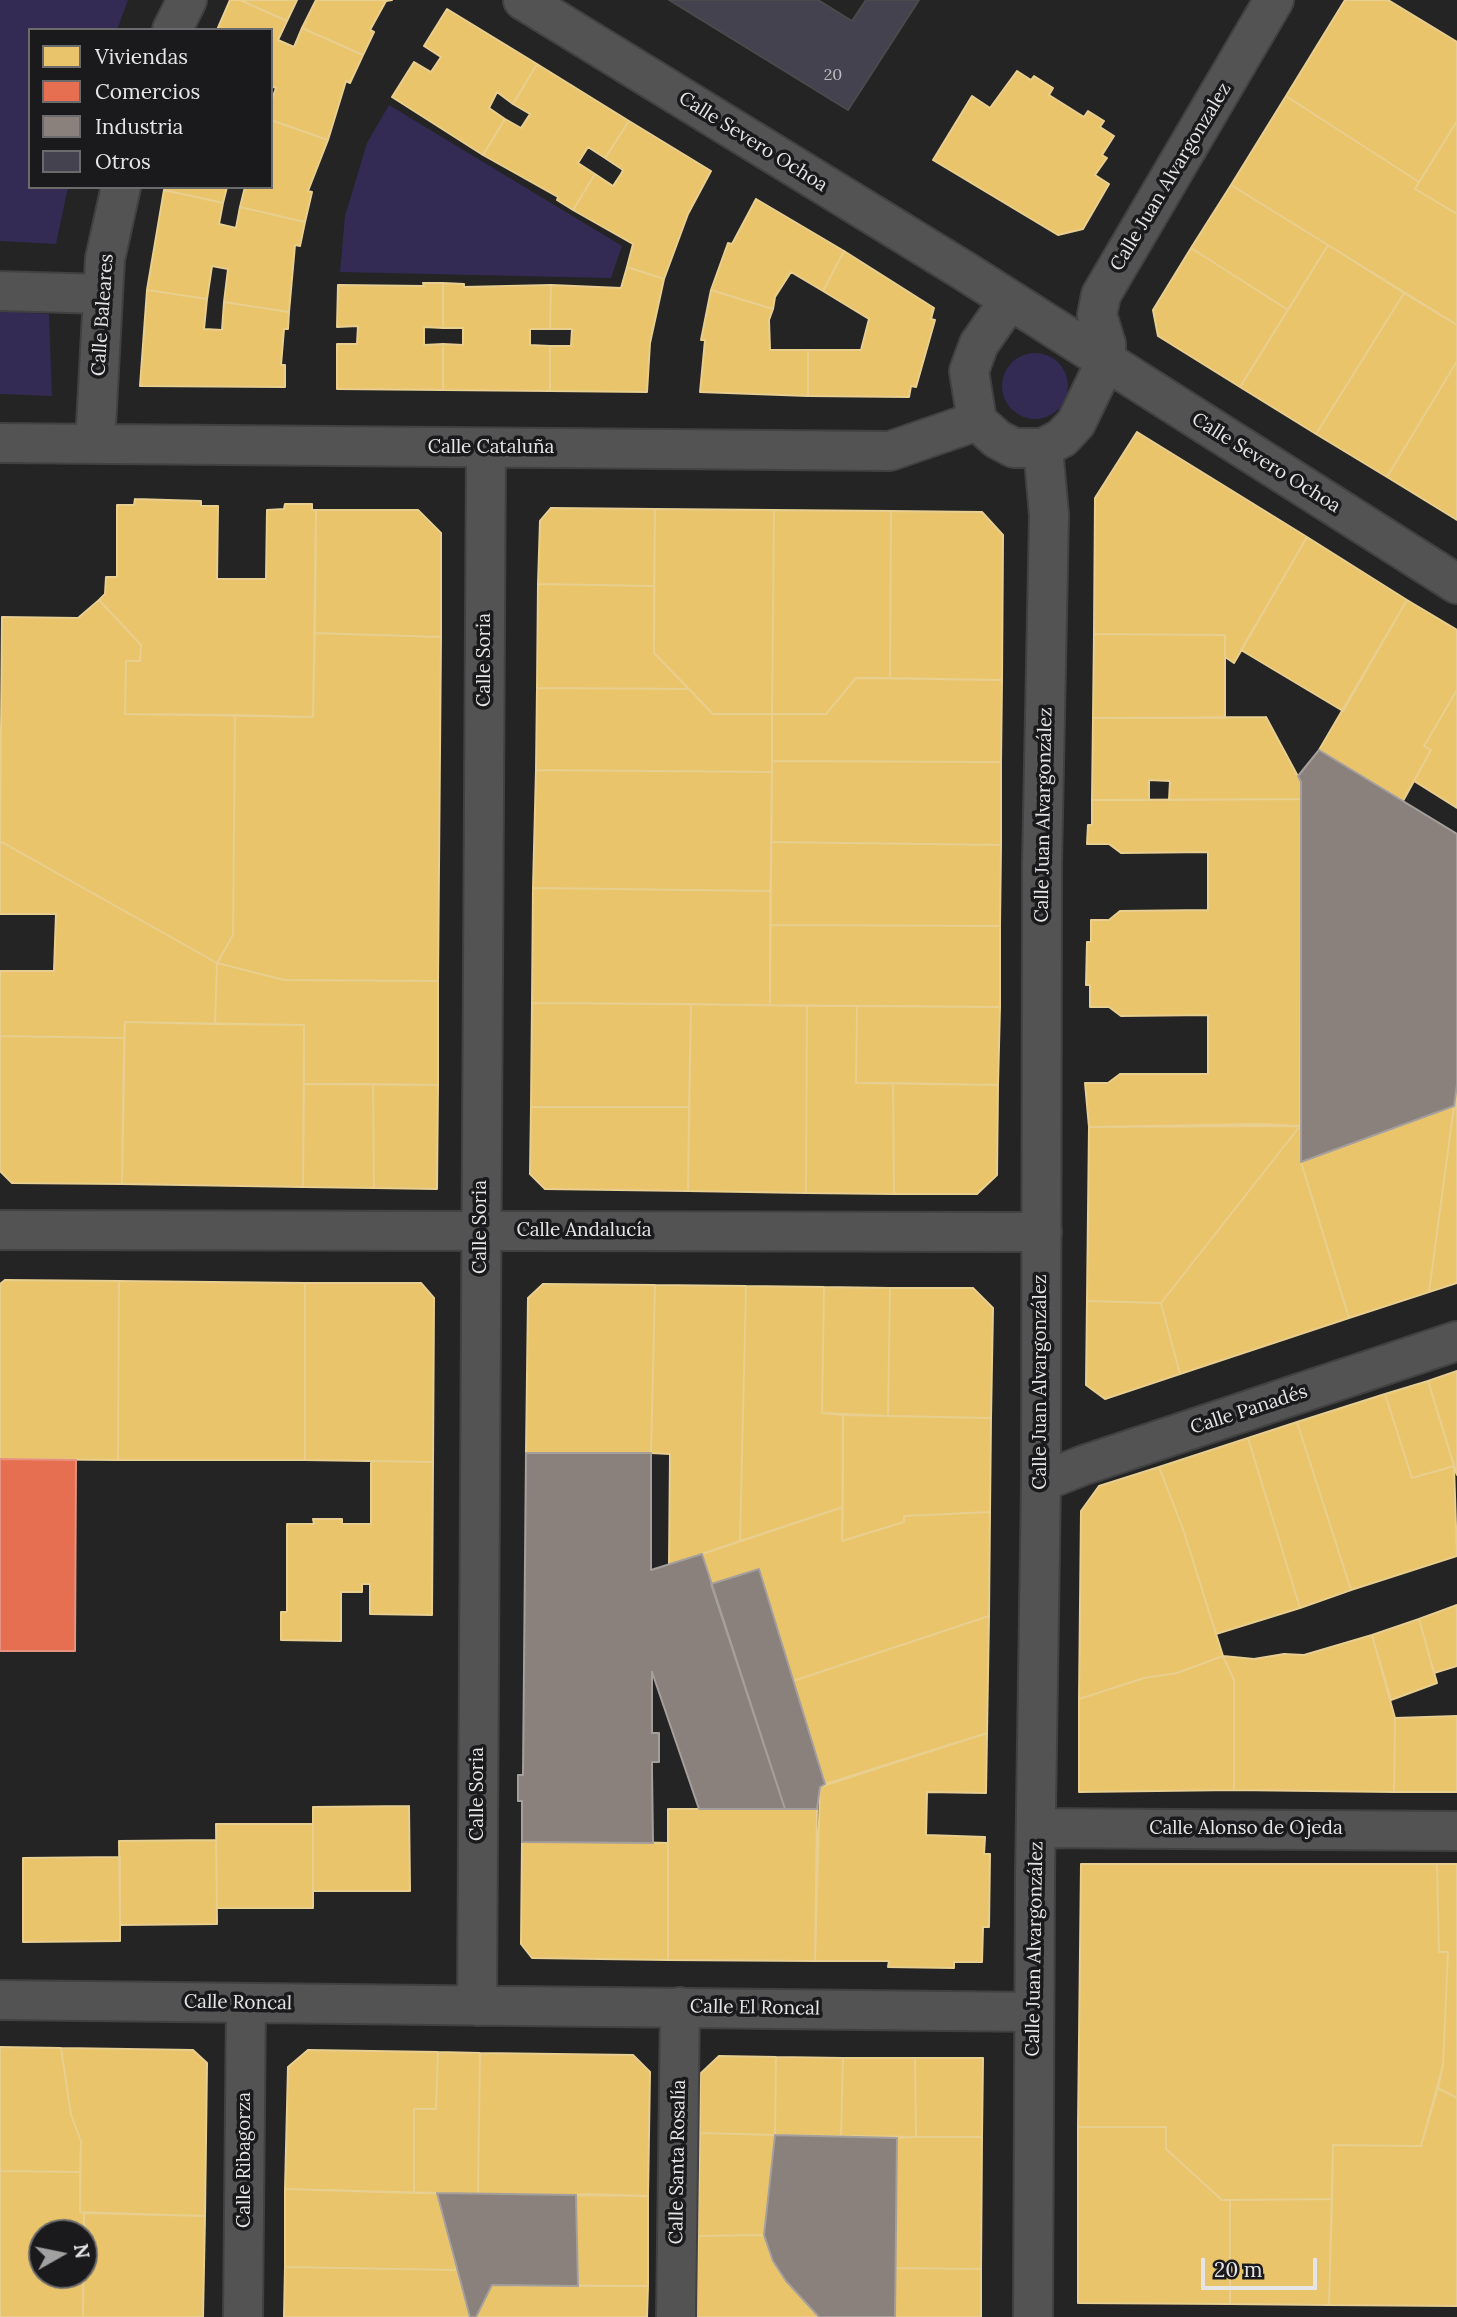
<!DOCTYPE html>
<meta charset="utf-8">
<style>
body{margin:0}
#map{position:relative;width:1457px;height:2317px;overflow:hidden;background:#242425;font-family:Lora,serif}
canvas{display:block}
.legend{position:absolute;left:28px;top:28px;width:245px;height:161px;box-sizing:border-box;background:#1a1a1c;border:2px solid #6b6b6d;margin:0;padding:9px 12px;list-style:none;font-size:21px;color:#e5e5e6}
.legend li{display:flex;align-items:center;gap:14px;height:35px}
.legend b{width:35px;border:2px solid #6b6b6d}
.north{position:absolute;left:28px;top:2219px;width:70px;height:70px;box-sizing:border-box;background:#1a1a1c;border:2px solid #6b6b6d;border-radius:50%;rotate:81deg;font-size:19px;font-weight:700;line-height:28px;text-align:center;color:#e5e5e6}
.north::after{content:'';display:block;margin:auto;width:24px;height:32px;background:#a1a1a2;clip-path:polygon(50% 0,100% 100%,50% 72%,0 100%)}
.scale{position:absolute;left:1201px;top:2258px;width:116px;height:32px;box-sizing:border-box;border:4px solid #e5e5e6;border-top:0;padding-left:9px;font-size:21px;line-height:24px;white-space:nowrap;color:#e5e5e6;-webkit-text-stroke:5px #1a1a1c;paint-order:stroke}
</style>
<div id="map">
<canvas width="1457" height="2317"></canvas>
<ul class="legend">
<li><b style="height:19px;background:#e9c46a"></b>Viviendas</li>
<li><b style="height:19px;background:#e76f51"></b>Comercios</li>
<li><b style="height:19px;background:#8a817c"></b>Industria</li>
<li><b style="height:19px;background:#44424e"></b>Otros</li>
</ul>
<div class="north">N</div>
<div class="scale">20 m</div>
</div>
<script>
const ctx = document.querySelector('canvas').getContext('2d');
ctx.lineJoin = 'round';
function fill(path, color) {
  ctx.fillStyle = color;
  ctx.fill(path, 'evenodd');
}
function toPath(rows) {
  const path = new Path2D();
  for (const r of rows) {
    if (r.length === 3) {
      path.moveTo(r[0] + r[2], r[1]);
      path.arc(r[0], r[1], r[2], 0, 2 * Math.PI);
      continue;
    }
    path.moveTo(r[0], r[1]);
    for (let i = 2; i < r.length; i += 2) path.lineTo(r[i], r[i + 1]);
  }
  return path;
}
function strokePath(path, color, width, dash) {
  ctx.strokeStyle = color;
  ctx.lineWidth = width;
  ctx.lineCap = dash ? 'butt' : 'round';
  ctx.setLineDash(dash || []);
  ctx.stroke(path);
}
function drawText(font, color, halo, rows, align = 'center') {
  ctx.font = font + ' Lora,serif';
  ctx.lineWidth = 7;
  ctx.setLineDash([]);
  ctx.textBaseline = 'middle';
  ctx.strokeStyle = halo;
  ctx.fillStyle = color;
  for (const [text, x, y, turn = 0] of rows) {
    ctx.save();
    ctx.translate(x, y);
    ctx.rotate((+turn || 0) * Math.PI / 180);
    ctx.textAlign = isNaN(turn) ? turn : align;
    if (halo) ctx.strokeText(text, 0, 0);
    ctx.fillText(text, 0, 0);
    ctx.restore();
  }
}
const green = toPath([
 [0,0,128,0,117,30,30,30,30,187,68,187,56,244,0,241],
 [389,105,622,246,611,278,340,272,345,216,367,143],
 [0,311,49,314,52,396,0,394],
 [1035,386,33]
]);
const homes = toPath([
 [230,0,240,0,287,21,278,40,294,47,302,28,363,55,350,83,346,81,328,140,271,120,271,102,276,88,271,86,271,30,217,30,230,0],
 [240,0,297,0,287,21,240,0],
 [316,0,392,0,386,1,370,30,374,32,363,55,302,28,316,0],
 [1345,0,1388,0,1457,42,1457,121,1419,182,1286,96,1345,0],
 [447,9,537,64,513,104,497,92,489,108,505,119,483,155,392,97,414,62,431,72,441,57,424,46,447,9],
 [537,64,629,121,605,158,588,147,578,163,595,174,573,210,557,200,558,197,483,155,505,119,521,128,530,114,513,104,537,64],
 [1017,71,1031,80,1034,76,1053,88,1049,95,1084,117,1088,111,1104,121,1100,127,1114,136,1102,155,1107,158,1095,175,1109,184,1083,229,1058,235,933,160,972,96,990,108,1017,71],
 [1286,96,1419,182,1415,189,1457,214,1457,325,1231,185,1286,96],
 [271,120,328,140,308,191,312,192,305,222,240,207,245,187,271,187,271,120],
 [629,121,711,171,688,214,664,279,627,267,633,244,573,210,595,174,613,186,621,174,623,170,605,158,629,121],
 [1457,121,1457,214,1415,189,1457,121],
 [1231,185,1328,245,1288,310,1191,248,1231,185],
 [165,187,227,187,223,203,164,190,165,187],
 [164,190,223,203,219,224,236,228,240,207,305,222,300,246,295,245,289,312,224,302,228,269,212,266,207,299,147,290,164,190],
 [756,199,844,251,823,291,791,272,775,297,773,309,711,290,728,243,732,244,756,199],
 [1328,245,1404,293,1316,434,1240,387,1328,245],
 [1191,248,1288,310,1240,387,1158,336,1153,310,1191,248],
 [844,251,934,308,931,319,935,320,916,387,911,386,909,397,808,396,808,350,861,350,869,319,823,291,844,251],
 [627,267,664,279,650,343,647,392,550,391,550,346,571,346,572,329,550,329,551,285,621,288,627,267],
 [423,283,443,283,443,328,424,327,424,345,443,344,443,390,337,389,337,344,357,344,358,326,337,327,338,285,424,286,423,283],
 [443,283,464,284,464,287,551,285,550,329,530,329,530,345,550,346,550,391,443,390,443,344,463,345,463,328,443,328,443,283],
 [147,290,207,299,204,329,222,330,224,302,289,312,288,329,284,329,281,365,285,365,285,387,140,386,147,290],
 [711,290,773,309,769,320,770,350,808,350,808,396,700,392,705,340,701,340,711,290],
 [1404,293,1457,325,1457,361,1387,477,1316,434,1404,293],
 [1457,361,1457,520,1387,477,1457,361],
 [1137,432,1307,537,1234,663,1225,657,1225,635,1094,634,1095,498,1137,432],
 [135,499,201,501,201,506,218,506,217,579,266,579,267,510,284,509,285,504,312,504,312,510,316,510,313,717,125,714,126,661,140,661,141,645,99,600,105,594,106,577,117,577,117,505,134,505,135,499],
 [551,508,655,509,654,586,538,584,540,521,551,508],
 [655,509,774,510,772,714,713,714,654,653,655,509],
 [316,510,418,510,441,533,441,637,315,633,316,510],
 [774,510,891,511,890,678,856,678,826,714,772,714,774,510],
 [891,511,982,512,1003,535,1002,680,890,678,891,511],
 [1307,537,1407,600,1343,711,1241,650,1307,537],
 [538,584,654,586,654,653,689,689,537,688,538,584],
 [99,600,141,645,140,661,126,661,125,714,235,715,233,935,217,963,0,841,2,617,78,618,99,600],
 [1407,600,1457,630,1457,690,1424,746,1431,750,1403,801,1319,750,1407,600],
 [315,633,441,637,438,981,284,980,217,963,233,935,235,715,313,717,315,633],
 [1094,634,1225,635,1225,718,1093,718,1094,634],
 [856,678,1002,680,1001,762,772,761,772,714,826,714,856,678],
 [537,688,689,689,713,714,772,714,772,772,536,770,537,688],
 [1457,690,1457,808,1414,781,1431,750,1424,746,1457,690],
 [1266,717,1301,782,1301,799,1169,800,1170,781,1149,780,1149,800,1092,800,1093,718,1266,717],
 [772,761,1001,762,1001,845,771,842,772,761],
 [536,770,772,772,771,891,533,888,536,770],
 [1301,799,1300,1126,1089,1127,1085,1083,1108,1083,1120,1074,1208,1074,1208,1015,1121,1016,1109,1007,1090,1007,1090,985,1086,985,1087,942,1091,942,1091,920,1109,920,1120,911,1208,910,1208,852,1121,853,1109,844,1087,844,1088,825,1092,825,1092,800,1301,799],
 [0,841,217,963,215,1024,125,1022,124,1038,0,1036,0,971,54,971,56,914,0,914,0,841],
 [771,842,1001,845,1000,926,770,925,771,842],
 [533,888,771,891,770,1005,532,1003,533,888],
 [770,925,1000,926,1000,1007,770,1005,770,925],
 [217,963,284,980,438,981,438,1085,304,1084,304,1025,215,1024,217,963],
 [532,1003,691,1004,689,1107,531,1107,532,1003],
 [691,1004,807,1006,806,1193,688,1191,691,1004],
 [807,1006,857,1006,856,1083,893,1083,894,1194,806,1193,807,1006],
 [857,1006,1000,1007,998,1085,856,1083,857,1006],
 [125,1022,304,1025,303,1187,122,1184,125,1022],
 [0,1036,124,1038,122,1184,12,1183,0,1171,0,1036],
 [893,1083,998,1085,997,1175,977,1194,894,1194,893,1083],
 [304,1084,373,1084,374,1188,303,1187,304,1084],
 [373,1084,438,1085,437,1189,374,1188,373,1084],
 [1457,1085,1457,1283,1429,1292,1454,1106,1457,1085],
 [1454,1106,1429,1292,1349,1318,1301,1162,1454,1106],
 [531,1107,689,1107,688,1191,545,1189,530,1174,531,1107],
 [1262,1124,1300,1126,1161,1303,1087,1301,1089,1127,1262,1124],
 [1300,1126,1301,1162,1349,1318,1180,1374,1161,1303,1300,1126],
 [5,1280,119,1281,118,1460,0,1459,0,1284,5,1280],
 [119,1281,305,1283,305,1460,118,1460,119,1281],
 [305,1283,421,1283,434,1298,433,1462,305,1460,305,1283],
 [543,1284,655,1285,651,1453,526,1453,528,1298,543,1284],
 [655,1285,746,1286,740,1541,669,1565,670,1454,651,1453,655,1285],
 [746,1286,824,1287,822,1413,843,1415,843,1507,740,1541,746,1286],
 [824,1287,890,1288,888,1416,822,1413,824,1287],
 [890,1288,973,1288,993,1308,991,1418,888,1416,890,1288],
 [1087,1301,1161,1303,1180,1374,1105,1399,1086,1385,1087,1301],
 [1457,1371,1457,1475,1428,1381,1457,1371],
 [1428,1381,1454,1466,1412,1478,1385,1394,1428,1381],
 [1385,1394,1412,1478,1454,1466,1457,1556,1351,1590,1297,1422,1385,1394],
 [843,1415,991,1418,990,1512,904,1516,904,1522,842,1541,843,1415],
 [1297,1422,1351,1590,1300,1608,1248,1438,1297,1422],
 [1248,1438,1300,1608,1216,1634,1183,1529,1159,1467,1248,1438],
 [371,1461,433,1462,432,1615,370,1614,370,1584,362,1584,362,1592,341,1592,341,1641,281,1640,281,1612,287,1612,287,1524,314,1524,313,1519,342,1519,342,1524,371,1524,371,1461],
 [1159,1467,1183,1529,1223,1656,1177,1673,1144,1678,1079,1699,1081,1511,1099,1486,1159,1467],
 [843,1507,842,1541,904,1522,904,1516,990,1512,989,1616,793,1681,759,1569,711,1584,702,1554,843,1507],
 [1457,1605,1457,1666,1434,1673,1419,1619,1457,1605],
 [989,1616,987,1733,825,1784,793,1681,989,1616],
 [1419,1619,1437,1683,1391,1700,1372,1635,1419,1619],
 [1372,1635,1395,1718,1394,1792,1234,1790,1234,1680,1223,1656,1254,1659,1284,1654,1304,1655,1372,1635],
 [1223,1656,1234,1680,1234,1790,1079,1792,1079,1699,1144,1678,1177,1673,1223,1656],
 [1457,1716,1457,1792,1394,1792,1395,1718,1457,1716],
 [987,1733,986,1793,927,1792,926,1835,985,1837,984,1854,990,1854,989,1927,983,1927,982,1962,954,1962,954,1968,888,1967,889,1961,815,1961,820,1787,987,1733],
 [409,1806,410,1891,313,1891,313,1807,409,1806],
 [668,1809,817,1809,815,1961,668,1960,668,1809],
 [216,1824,313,1824,313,1908,217,1908,216,1824],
 [216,1840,217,1924,120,1925,119,1841,216,1840],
 [585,1841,668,1843,668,1960,532,1958,521,1944,522,1842,585,1841],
 [120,1857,120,1941,23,1942,23,1858,120,1857],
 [1081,1864,1437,1864,1439,1952,1448,1952,1443,2065,1421,2146,1333,2145,1332,2199,1222,2200,1166,2149,1166,2127,1078,2127,1081,1864],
 [1437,1864,1457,1864,1457,2098,1438,2088,1443,2065,1448,1952,1439,1952,1437,1864],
 [0,2047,61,2048,71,2115,81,2141,80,2172,0,2171,0,2047],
 [61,2048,193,2050,207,2063,205,2216,80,2212,81,2141,71,2115,61,2048],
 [308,2050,438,2052,436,2109,414,2109,414,2193,285,2189,288,2067,308,2050],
 [438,2052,480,2053,478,2194,414,2193,414,2109,436,2109,438,2052],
 [480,2053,633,2055,650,2072,648,2196,478,2194,480,2053],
 [719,2056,776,2057,775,2135,700,2133,700,2074,719,2056],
 [776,2057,843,2058,841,2136,775,2135,776,2057],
 [843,2058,915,2058,916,2137,841,2136,843,2058],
 [915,2058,983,2058,982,2137,916,2137,915,2058],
 [1438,2088,1457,2098,1457,2306,1329,2305,1333,2145,1421,2146,1438,2088],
 [1078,2127,1166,2127,1166,2149,1222,2200,1230,2200,1230,2304,1078,2303,1078,2127],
 [700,2133,775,2135,764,2235,698,2236,700,2133],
 [916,2137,982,2137,981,2269,895,2268,897,2138,916,2137],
 [0,2171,80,2172,80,2212,84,2213,84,2233,42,2233,42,2275,83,2275,83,2317,0,2317,0,2171],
 [285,2189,437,2193,457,2270,285,2267,285,2189],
 [588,2194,648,2196,648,2286,578,2286,576,2195,588,2194],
 [1332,2199,1329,2305,1230,2304,1230,2200,1332,2199],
 [84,2213,205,2216,203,2317,83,2317,84,2213],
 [764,2235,773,2261,786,2281,819,2317,696,2317,698,2236,764,2235],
 [285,2267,457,2270,470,2317,284,2317,285,2267],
 [895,2268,981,2269,981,2317,895,2317,895,2268],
 [492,2285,648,2286,647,2317,476,2317,492,2285]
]);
const shops = toPath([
 [0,1459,76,1460,75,1651,0,1651,0,1459]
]);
const industry = toPath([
 [1319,750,1457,834,1457,1085,1454,1106,1301,1162,1301,782,1298,776,1319,750],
 [526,1453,651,1453,651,1570,702,1554,785,1809,699,1809,652,1672,652,1733,659,1733,659,1762,652,1762,652,1771,653,1843,522,1842,522,1801,518,1801,518,1775,523,1775,526,1453],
 [759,1569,825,1784,820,1787,817,1809,785,1809,711,1584,759,1569],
 [775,2135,897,2138,895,2317,819,2317,786,2281,773,2261,764,2235,775,2135],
 [437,2193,576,2195,578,2286,492,2285,476,2317,470,2317,437,2193]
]);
const building = toPath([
 [669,0,818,0,852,21,866,0,919,0,848,110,669,0]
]);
const minor = toPath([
 [523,0,966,272,1457,584],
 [172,30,187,0],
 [0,291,103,294],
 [1009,301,979,344,969,371,977,421,997,439,1014,448,1043,448,1062,438,1076,423,1106,361,1106,344,1097,315,1101,295,1274,0],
 [0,443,890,451,977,421],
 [95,444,105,259,121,187],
 [0,1230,1042,1232],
 [1041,1482,1084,1465,1457,1341],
 [1036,1828,1457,1831],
 [0,2000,1034,2012],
 [477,2006,486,449],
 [243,2317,246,2003],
 [676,2317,680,2007],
 [1033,2317,1035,1874,1041,1482,1042,865,1049,515,1043,448]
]);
const numberNames = [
 ["20",833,75]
];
const streetNames = [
 ["Calle Severo Ochoa",753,142,32],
 ["Calle Juan Alvargonzalez",1171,177,-59],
 ["Calle Baleares",103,315,-86],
 ["Calle Cataluña",491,448],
 ["Calle Severo Ochoa",1266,463,32],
 ["Calle Soria",485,660,-90],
 ["Calle Juan Alvargonzález",1044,815,-89],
 ["Calle Soria",481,1227,-90],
 ["Calle Andalucía",584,1231],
 ["Calle Juan Alvargonzález",1041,1382,-90],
 ["Calle Panadés",1249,1410,-18],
 ["Calle Soria",478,1794,-90],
 ["Calle Alonso de Ojeda",1246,1829],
 ["Calle Juan Alvargonzález",1035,1949,-89],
 ["Calle Roncal",238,2003,1],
 ["Calle El Roncal",755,2008,1],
 ["Calle Ribagorza",245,2160,-90],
 ["Calle Santa Rosalía",678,2162,-89]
];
fill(green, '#332b54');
fill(homes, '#e9c46a');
strokePath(homes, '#e8ce8f', 2);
fill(shops, '#e76f51');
strokePath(shops, '#e6927e', 2);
fill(industry, '#8a817c');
strokePath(industry, '#a59f9c', 2);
fill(building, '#44424e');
strokePath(building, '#4a4a4c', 2);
strokePath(minor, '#414141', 42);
strokePath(minor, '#535354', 38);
drawText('16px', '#bdbcc0', null, numberNames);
drawText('19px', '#e5e5e6', '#1a1a1c', streetNames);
</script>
